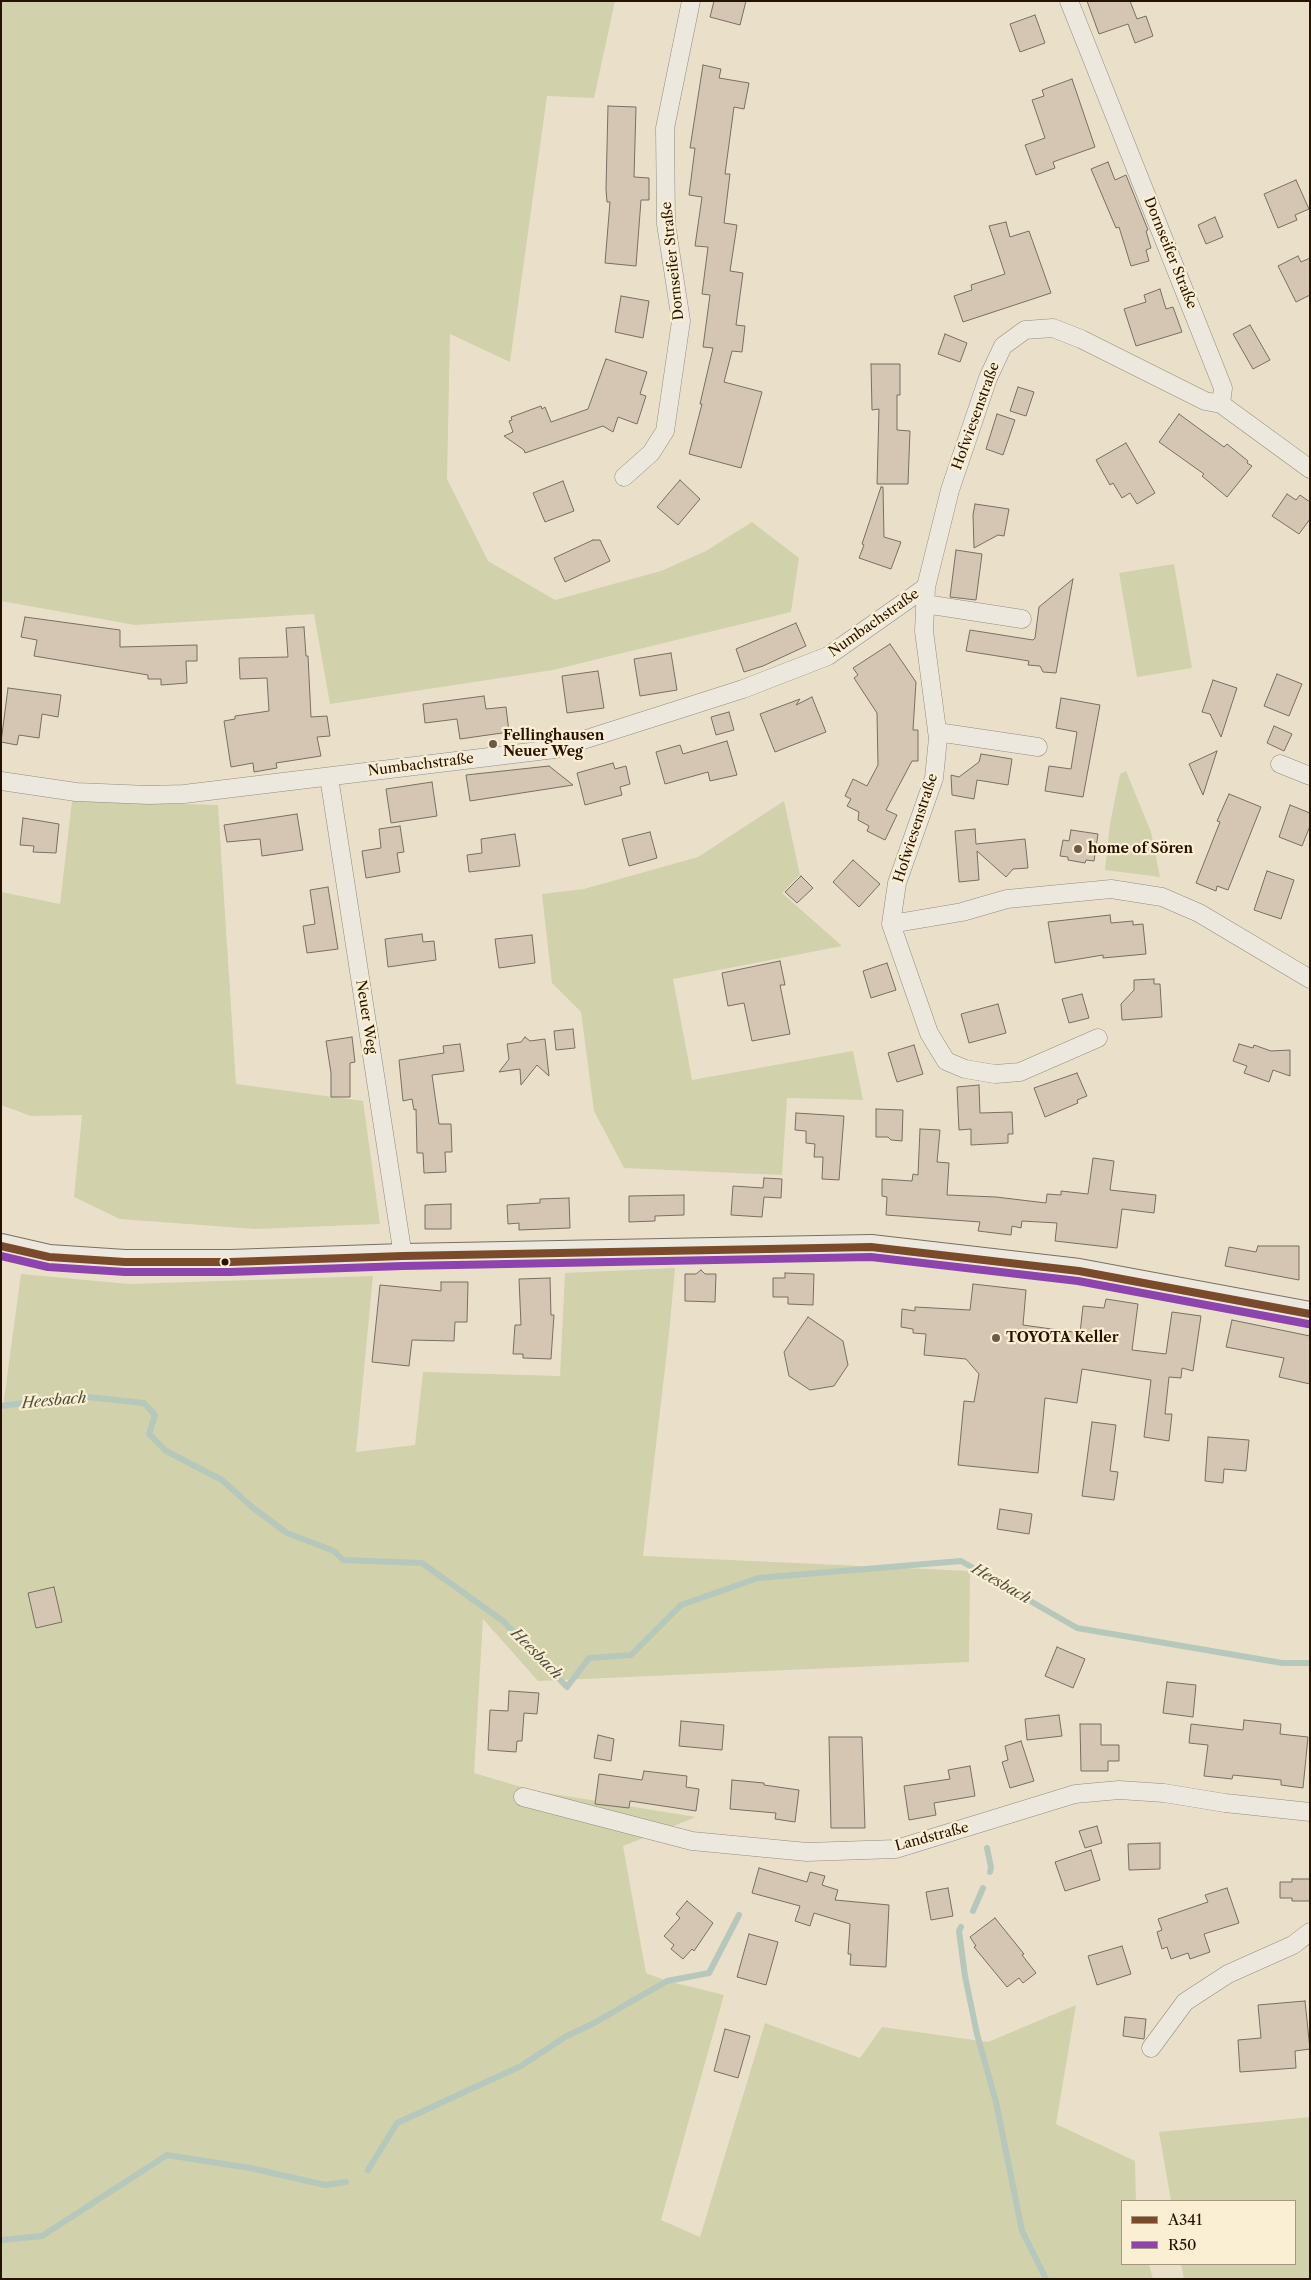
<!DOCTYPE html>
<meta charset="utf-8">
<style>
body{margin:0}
#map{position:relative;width:1311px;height:2280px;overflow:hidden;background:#eae0ca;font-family:"Libre Caslon Text",serif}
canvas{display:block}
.frame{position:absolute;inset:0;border:2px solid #251201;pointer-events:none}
.legend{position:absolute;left:1121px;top:2200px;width:175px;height:65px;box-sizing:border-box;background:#faefd3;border:1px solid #a5977f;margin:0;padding:6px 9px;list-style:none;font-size:15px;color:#251201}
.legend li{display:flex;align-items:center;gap:10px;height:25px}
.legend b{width:25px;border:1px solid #a5977f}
</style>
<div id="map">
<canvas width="1311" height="2280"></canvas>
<div class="frame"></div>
<ul class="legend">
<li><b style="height:6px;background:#7a4b2a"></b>A341</li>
<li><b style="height:6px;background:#8e44ad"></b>R50</li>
</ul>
</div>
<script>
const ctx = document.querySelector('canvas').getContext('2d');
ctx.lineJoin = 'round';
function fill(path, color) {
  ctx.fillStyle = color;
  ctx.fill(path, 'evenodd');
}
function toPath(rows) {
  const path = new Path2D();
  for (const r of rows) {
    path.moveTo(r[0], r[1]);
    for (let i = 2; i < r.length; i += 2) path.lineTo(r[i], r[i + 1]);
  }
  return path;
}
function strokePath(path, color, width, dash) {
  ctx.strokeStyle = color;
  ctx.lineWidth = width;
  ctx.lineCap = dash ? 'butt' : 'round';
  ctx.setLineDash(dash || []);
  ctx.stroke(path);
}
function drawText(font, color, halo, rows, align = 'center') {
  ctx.font = font + ' "Libre Caslon Text",serif';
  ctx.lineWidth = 4.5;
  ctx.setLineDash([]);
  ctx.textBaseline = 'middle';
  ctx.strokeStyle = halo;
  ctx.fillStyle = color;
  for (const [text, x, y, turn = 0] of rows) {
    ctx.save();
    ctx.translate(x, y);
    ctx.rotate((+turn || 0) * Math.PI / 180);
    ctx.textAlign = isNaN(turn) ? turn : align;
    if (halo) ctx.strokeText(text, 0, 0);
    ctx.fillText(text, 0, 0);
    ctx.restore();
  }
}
const green = toPath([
 [1,1,615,1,594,98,547,96,510,362,450,334,447,479,488,561,555,600,661,571,706,551,752,522,799,558,791,612,553,670,330,704,314,614,135,625,1,601],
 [1174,564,1192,668,1137,677,1119,573],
 [1126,771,1151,832,1160,877,1105,870,1110,824,1120,774],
 [72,801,218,805,236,1084,363,1101,380,1224,255,1229,120,1219,74,1197,82,1115,31,1116,1,1105,1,892,60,904],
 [784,801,800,875,782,893,842,946,673,979,692,1080,853,1051,863,1100,787,1098,782,1175,624,1168,594,1111,581,1012,552,983,542,894,584,889,698,857],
 [675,1268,669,1334,643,1556,970,1571,969,1662,538,1681,483,1619,474,1773,535,1791,696,1817,623,1846,646,1973,667,1981,724,1995,661,2220,700,2237,765,2023,860,2058,882,2027,988,2042,1076,2005,1056,2124,1135,2161,1136,2201,1122,2201,1122,2264,1149,2264,1153,2279,1,2279,1,1422,21,1274,129,1284,373,1276,356,1452,415,1445,423,1372,560,1376,565,1273],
 [1310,2117,1310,2279,1184,2279,1181,2264,1295,2264,1295,2201,1171,2201,1159,2132]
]);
const stream = toPath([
 [1,1406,78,1396,144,1403,155,1415,149,1434,166,1451,222,1480,252,1507,287,1533,334,1551,343,1560,422,1563,503,1621,567,1687,589,1658,631,1655,681,1605,758,1578,961,1561,1077,1628,1282,1663,1310,1663],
 [987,1848,991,1867,990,1872],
 [973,1911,983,1888],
 [961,1927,959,1931,965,1976,977,2034,996,2102,1022,2231,1046,2279],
 [368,2170,397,2123,521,2066,565,2037,594,2023,667,1981,709,1973,739,1915],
 [1,2240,42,2236,167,2155,250,2168,325,2185,346,2182]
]);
const building = toPath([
 [714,1,746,1,740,25,710,17,714,1],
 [1087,1,1130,1,1137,19,1146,16,1153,36,1135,43,1128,24,1099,34,1087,1],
 [1035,15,1045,43,1020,52,1010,24,1035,15],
 [703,65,721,69,719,78,749,83,744,109,734,107,725,174,730,174,724,223,737,225,730,271,743,273,736,325,745,326,742,352,732,351,724,382,762,392,741,468,689,454,702,404,700,404,713,348,703,347,710,295,702,294,708,247,695,246,702,197,689,195,695,148,690,148,703,65],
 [1072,79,1095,147,1053,162,1055,168,1036,175,1025,145,1045,138,1032,100,1044,96,1042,90,1072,79],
 [608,106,636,107,634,177,649,178,649,200,641,200,636,266,605,263,610,202,607,202,606,189,608,106],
 [1108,162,1115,180,1126,175,1148,230,1146,231,1151,248,1146,250,1149,261,1131,266,1119,227,1116,228,1091,169,1108,162],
 [1296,180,1309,209,1295,215,1297,220,1278,228,1264,194,1296,180],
 [1215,217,1223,237,1206,244,1198,225,1215,217],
 [1006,222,1010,237,1029,231,1051,293,963,322,954,296,972,290,971,285,1005,274,989,226,1006,222],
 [1298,256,1301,262,1310,258,1310,295,1296,302,1278,266,1298,256],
 [1160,289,1166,309,1173,307,1182,332,1136,346,1124,309,1146,302,1144,295,1160,289],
 [621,296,649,301,643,338,615,332,621,296],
 [1250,325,1270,360,1253,369,1233,334,1250,325],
 [945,334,967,343,960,362,938,354,945,334],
 [606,359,647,372,640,394,646,396,637,424,618,417,613,432,603,426,525,453,524,450,504,436,513,432,509,421,512,420,511,417,541,406,542,409,545,407,551,422,588,409,606,359],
 [871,364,900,364,900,395,897,395,897,430,910,431,908,484,877,484,879,409,872,410,871,364],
 [1018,387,1034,392,1026,416,1010,411,1018,387],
 [997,414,1015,420,1003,455,986,449,997,414],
 [1179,414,1224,447,1227,444,1248,461,1247,463,1252,466,1227,497,1202,476,1204,474,1159,442,1179,414],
 [1126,443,1155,493,1137,504,1130,493,1122,498,1113,483,1110,485,1096,460,1126,443],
 [680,480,700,499,678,525,657,507,680,480],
 [563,481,574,511,545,522,533,493,563,481],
 [881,487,883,487,884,537,901,542,891,569,859,558,864,545,862,544,881,487],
 [1287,494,1296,500,1300,495,1310,502,1310,519,1299,534,1272,516,1287,494],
 [975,504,1009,509,1004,536,998,535,974,548,973,515,975,504],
 [593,540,600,540,610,561,565,582,554,558,593,540],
 [956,550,982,554,976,600,950,597,956,550],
 [1073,579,1056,673,1043,672,1040,666,1028,665,1029,661,966,651,970,630,1033,640,1035,638,1039,607,1073,579],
 [25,617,120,630,120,647,197,645,197,661,186,661,187,683,161,685,161,679,148,679,148,675,34,656,37,640,21,637,25,617],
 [796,623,806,646,763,666,744,672,736,649,796,623],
 [304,627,306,656,308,656,311,717,327,716,330,736,317,737,321,756,276,763,277,768,254,772,253,763,231,767,224,721,235,719,235,716,269,711,267,678,240,679,239,658,288,657,286,628,304,627],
 [890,644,916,682,913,730,918,730,918,761,912,761,886,810,897,815,885,840,867,831,869,826,858,820,859,812,847,806,851,799,845,796,853,779,867,786,878,765,877,713,854,678,858,675,853,668,890,644],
 [671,653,677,690,640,696,634,659,671,653],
 [598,671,604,708,567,713,562,676,598,671],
 [1277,674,1302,684,1289,716,1264,706,1277,674],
 [1213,680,1237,688,1221,737,1210,714,1202,712,1213,680],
 [8,688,61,695,58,717,42,714,39,738,19,735,17,745,1,742,8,688],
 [484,696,486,709,506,707,509,732,460,739,457,719,425,723,423,704,484,696],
 [812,697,826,732,775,752,760,714,800,699,796,705,812,697],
 [1061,698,1100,705,1083,797,1045,791,1049,766,1071,769,1077,732,1056,728,1061,698],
 [729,712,734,730,716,735,711,717,729,712],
 [1274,726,1292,734,1284,751,1267,743,1274,726],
 [727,741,737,775,710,781,708,772,665,784,656,752,680,745,683,754,727,741],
 [1217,751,1203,795,1189,764,1217,751],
 [981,754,1012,759,1008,785,977,780,974,799,952,795,951,775,959,777,979,762,981,754],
 [613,763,615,769,626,766,630,784,620,787,622,795,585,805,577,773,613,763],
 [549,766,573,785,470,801,466,775,549,766],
 [432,782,437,816,391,823,386,789,432,782],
 [1229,794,1261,807,1228,890,1217,886,1216,891,1196,883,1220,822,1217,821,1229,794],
 [1290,805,1310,813,1310,826,1302,846,1279,837,1290,805],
 [297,814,303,850,262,856,260,839,227,842,224,825,297,814],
 [23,818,59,824,56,853,33,852,34,846,20,845,23,818],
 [400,826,404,852,397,853,400,872,366,878,362,851,381,848,379,829,400,826],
 [975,829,976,844,1025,839,1028,868,1013,869,1006,877,977,851,979,880,959,882,955,831,975,829],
 [1071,830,1098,834,1094,861,1086,860,1085,863,1068,860,1068,857,1060,856,1063,840,1069,841,1071,830],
 [650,832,657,858,629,866,622,839,650,832],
 [515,834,520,866,469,872,467,855,482,853,481,839,515,834],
 [853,860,880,884,859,907,833,882,853,860],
 [1267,871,1294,880,1281,919,1254,910,1267,871],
 [801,876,813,888,797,903,785,892,801,876],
 [328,887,338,949,307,953,303,926,315,924,310,890,328,887],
 [1110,915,1111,923,1133,921,1133,925,1143,924,1146,954,1103,958,1103,955,1055,963,1048,922,1110,915],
 [422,934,423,942,434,941,436,960,388,967,385,939,422,934],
 [532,935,535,963,499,968,495,939,532,935],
 [780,961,785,985,780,985,790,1034,752,1041,744,1003,728,1006,722,973,780,961],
 [887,963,896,990,871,998,863,971,887,963],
 [1154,979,1154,984,1160,984,1162,1017,1122,1020,1121,1004,1134,990,1134,980,1154,979],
 [1082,994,1089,1018,1069,1023,1062,999,1082,994],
 [998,1004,1006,1033,969,1043,961,1014,998,1004],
 [573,1029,575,1048,556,1050,554,1031,573,1029],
 [352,1037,355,1062,350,1063,350,1097,331,1097,331,1073,326,1041,352,1037],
 [525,1037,530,1041,545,1039,549,1076,537,1065,521,1085,520,1069,499,1072,509,1059,507,1044,521,1042,525,1037],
 [460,1044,464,1071,432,1075,439,1124,451,1124,452,1152,445,1152,446,1172,424,1173,423,1153,417,1153,416,1109,414,1110,412,1099,403,1101,399,1060,444,1053,443,1046,460,1044],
 [1239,1044,1253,1048,1254,1045,1271,1051,1290,1050,1290,1076,1273,1070,1269,1082,1244,1073,1247,1066,1233,1061,1239,1044],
 [914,1045,923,1074,897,1082,888,1053,914,1045],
 [1077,1073,1087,1096,1077,1100,1078,1103,1045,1117,1034,1088,1077,1073],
 [979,1085,980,1113,1012,1112,1013,1134,1008,1134,1008,1143,971,1145,971,1129,959,1130,957,1087,979,1085],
 [876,1109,903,1110,902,1141,891,1140,888,1137,876,1137,876,1109],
 [796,1113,844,1116,839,1180,822,1179,823,1157,814,1157,815,1144,806,1143,806,1131,795,1130,796,1113],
 [920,1129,940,1130,937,1162,949,1163,947,1195,996,1197,1046,1203,1047,1194,1061,1195,1061,1191,1088,1194,1093,1158,1114,1161,1110,1190,1156,1195,1154,1213,1122,1209,1117,1248,1055,1241,1057,1223,1022,1221,1021,1228,1012,1226,1011,1235,978,1231,980,1222,886,1215,887,1197,882,1196,882,1179,912,1181,913,1174,918,1175,920,1129],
 [764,1178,782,1179,781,1198,764,1197,762,1217,731,1215,733,1186,763,1188,764,1178],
 [684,1195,684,1215,655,1216,655,1221,629,1222,629,1196,684,1195],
 [569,1198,570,1228,519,1230,519,1223,508,1224,507,1205,540,1203,540,1199,569,1198],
 [451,1204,451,1229,425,1229,425,1205,451,1204],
 [1258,1246,1299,1246,1299,1280,1225,1266,1229,1247,1256,1252,1258,1246],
 [701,1270,705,1274,716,1274,715,1302,685,1301,685,1274,696,1274,701,1270],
 [785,1273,814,1274,813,1305,788,1304,788,1297,773,1297,773,1278,785,1278,785,1273],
 [550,1278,551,1315,554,1315,551,1359,523,1358,523,1354,513,1354,515,1325,521,1325,519,1279,550,1278],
 [441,1282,468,1282,467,1322,455,1322,454,1341,412,1340,409,1366,372,1362,380,1285,441,1291,441,1282],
 [973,1284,1026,1290,1023,1325,1080,1333,1083,1306,1104,1308,1106,1299,1138,1304,1132,1350,1166,1354,1172,1312,1201,1316,1193,1371,1182,1368,1181,1378,1169,1377,1165,1414,1172,1414,1169,1441,1144,1437,1151,1380,1082,1369,1077,1403,1045,1398,1038,1473,958,1465,964,1401,974,1402,979,1374,966,1359,924,1355,926,1334,913,1333,913,1329,901,1327,902,1309,915,1311,915,1307,970,1310,973,1284],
 [808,1317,843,1341,848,1365,834,1386,810,1390,789,1376,784,1352,808,1317],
 [1232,1320,1310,1336,1310,1384,1279,1377,1284,1358,1226,1347,1232,1320],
 [1092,1422,1116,1425,1110,1471,1118,1472,1114,1500,1082,1496,1092,1422],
 [1208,1437,1249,1440,1246,1471,1224,1469,1223,1483,1205,1481,1208,1437],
 [1000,1509,1032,1514,1029,1534,997,1529,1000,1509],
 [54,1587,62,1622,36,1628,28,1593,54,1587],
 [1057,1647,1085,1659,1073,1688,1045,1676,1057,1647],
 [1167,1682,1196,1685,1193,1717,1163,1713,1167,1682],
 [509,1691,539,1693,537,1714,524,1713,522,1741,517,1741,516,1752,488,1750,490,1710,508,1711,509,1691],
 [1059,1715,1062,1736,1027,1740,1025,1719,1059,1715],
 [1244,1720,1281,1724,1280,1734,1308,1737,1303,1788,1281,1785,1281,1780,1233,1775,1232,1779,1204,1776,1208,1745,1189,1743,1191,1724,1243,1730,1244,1720],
 [681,1721,724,1725,722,1750,679,1746,681,1721],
 [1080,1724,1101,1724,1101,1745,1119,1745,1119,1761,1108,1761,1108,1771,1081,1771,1080,1724],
 [598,1735,614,1739,611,1761,594,1758,598,1735],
 [829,1737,862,1737,865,1828,831,1828,829,1737],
 [1021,1741,1034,1781,1010,1788,1002,1762,1008,1760,1005,1746,1021,1741],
 [970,1766,975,1796,934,1803,936,1815,909,1820,904,1786,950,1779,948,1770,970,1766],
 [644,1771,687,1776,686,1787,699,1789,696,1811,630,1801,629,1808,595,1804,599,1774,642,1780,644,1771],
 [732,1780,764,1783,764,1785,799,1790,795,1822,775,1819,776,1813,730,1809,732,1780],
 [1097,1826,1102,1843,1085,1848,1079,1831,1097,1826],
 [1160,1843,1160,1869,1129,1870,1128,1844,1160,1843],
 [1091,1850,1100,1880,1065,1891,1055,1862,1091,1850],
 [759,1868,807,1882,810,1872,825,1876,822,1885,838,1890,835,1900,889,1905,886,1967,850,1965,851,1954,848,1954,850,1924,814,1913,810,1926,795,1921,800,1906,752,1893,759,1868],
 [1292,1879,1310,1879,1310,1901,1292,1901,1292,1898,1280,1898,1280,1882,1292,1882,1292,1879],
 [948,1888,953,1916,931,1920,926,1892,948,1888],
 [1227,1888,1239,1923,1204,1934,1210,1952,1190,1959,1188,1953,1171,1959,1167,1947,1162,1949,1157,1932,1162,1930,1158,1919,1208,1902,1205,1895,1227,1888],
 [687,1901,713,1923,694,1951,692,1949,683,1959,671,1949,674,1945,664,1936,680,1918,676,1914,687,1901],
 [995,1918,1024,1954,1022,1955,1036,1973,1023,1983,1019,1978,1007,1987,974,1947,976,1946,970,1937,995,1918],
 [749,1934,778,1942,766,1985,737,1977,749,1934],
 [1122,1946,1131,1974,1097,1985,1088,1956,1122,1946],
 [1305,2001,1310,2049,1295,2051,1296,2068,1240,2072,1238,2040,1261,2038,1258,2005,1305,2001],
 [1125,2017,1146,2019,1144,2039,1123,2036,1125,2017],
 [725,2029,750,2036,738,2078,714,2071,725,2029]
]);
const street = toPath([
 [1069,1,1223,388,1221,404,1310,469],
 [624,477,651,453,665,431,681,321,666,224,665,128,691,1],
 [925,604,1022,619],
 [937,732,1038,747],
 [1280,764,1310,776],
 [329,777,403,1256],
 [1,781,76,792,149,795,184,794,555,749,743,689,828,656,926,587],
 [891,924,962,912,1007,899,1111,889,1162,897,1199,913,1310,979],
 [1098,1038,1020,1072,995,1074,965,1069,946,1061,929,1033,891,924,897,883,934,778,938,738,924,631,926,587,950,490,988,378,1003,346,1025,330,1053,328,1081,339,1205,401,1221,404],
 [523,1797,692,1841,807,1852,896,1849,1075,1794,1119,1790,1164,1793,1225,1803,1310,1812],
 [1151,2048,1185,2002,1228,1974,1293,1945,1310,1932]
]);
const secondary = toPath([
 [1,1246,49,1257,125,1262,230,1262,403,1256,871,1247,1079,1271,1310,1314]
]);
const bus1 = toPath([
 [1,1246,49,1257,125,1262,230,1262,403,1256,871,1247,1079,1271,1310,1314]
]);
const bus2 = toPath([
 [1,1256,48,1267,125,1272,230,1272,403,1266,871,1257,1078,1281,1308,1324]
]);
const markers = [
 [493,744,5,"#6a5a47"],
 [1078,849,5,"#6a5a47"],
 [225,1262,4.5,"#251201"],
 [996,1338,5,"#6a5a47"]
];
const streetNames = [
 ["Dornseifer Straße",1170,253,68],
 ["Dornseifer Straße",673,261,-96],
 ["Hofwiesenstraße",976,416,-70],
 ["Numbachstraße",874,623,-35],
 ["Numbachstraße",421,765,-7],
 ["Hofwiesenstraße",916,828,-72],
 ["Neuer Weg",366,1017,81],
 ["Landstraße",932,1837,-15]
];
const poiNames = [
 ["Fellinghausen",503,736],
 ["Neuer Weg",503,752],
 ["home of Sören",1088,849],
 ["TOYOTA Keller",1006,1338]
];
const waterNames = [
 ["Heesbach",54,1401,-5],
 ["Heesbach",1001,1584,30],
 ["Heesbach",536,1654,45]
];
fill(green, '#d1d1ab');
strokePath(stream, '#b5c8bb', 6);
fill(building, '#d5c6b3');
strokePath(building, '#776f62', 1);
strokePath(street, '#938b7d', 19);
strokePath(secondary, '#776f62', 26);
strokePath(street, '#ede8dd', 18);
strokePath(secondary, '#ede8dd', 24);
strokePath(bus1, '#7a4b2a', 8);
strokePath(bus2, '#8e44ad', 8);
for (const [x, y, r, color] of markers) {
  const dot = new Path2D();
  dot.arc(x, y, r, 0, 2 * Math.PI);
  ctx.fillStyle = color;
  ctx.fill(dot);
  strokePath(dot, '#faefd3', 2);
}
drawText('14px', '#251201', '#faefd3', streetNames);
drawText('bold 14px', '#251201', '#faefd3', poiNames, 'left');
drawText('italic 15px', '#4f4e40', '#faefd3', waterNames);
</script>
